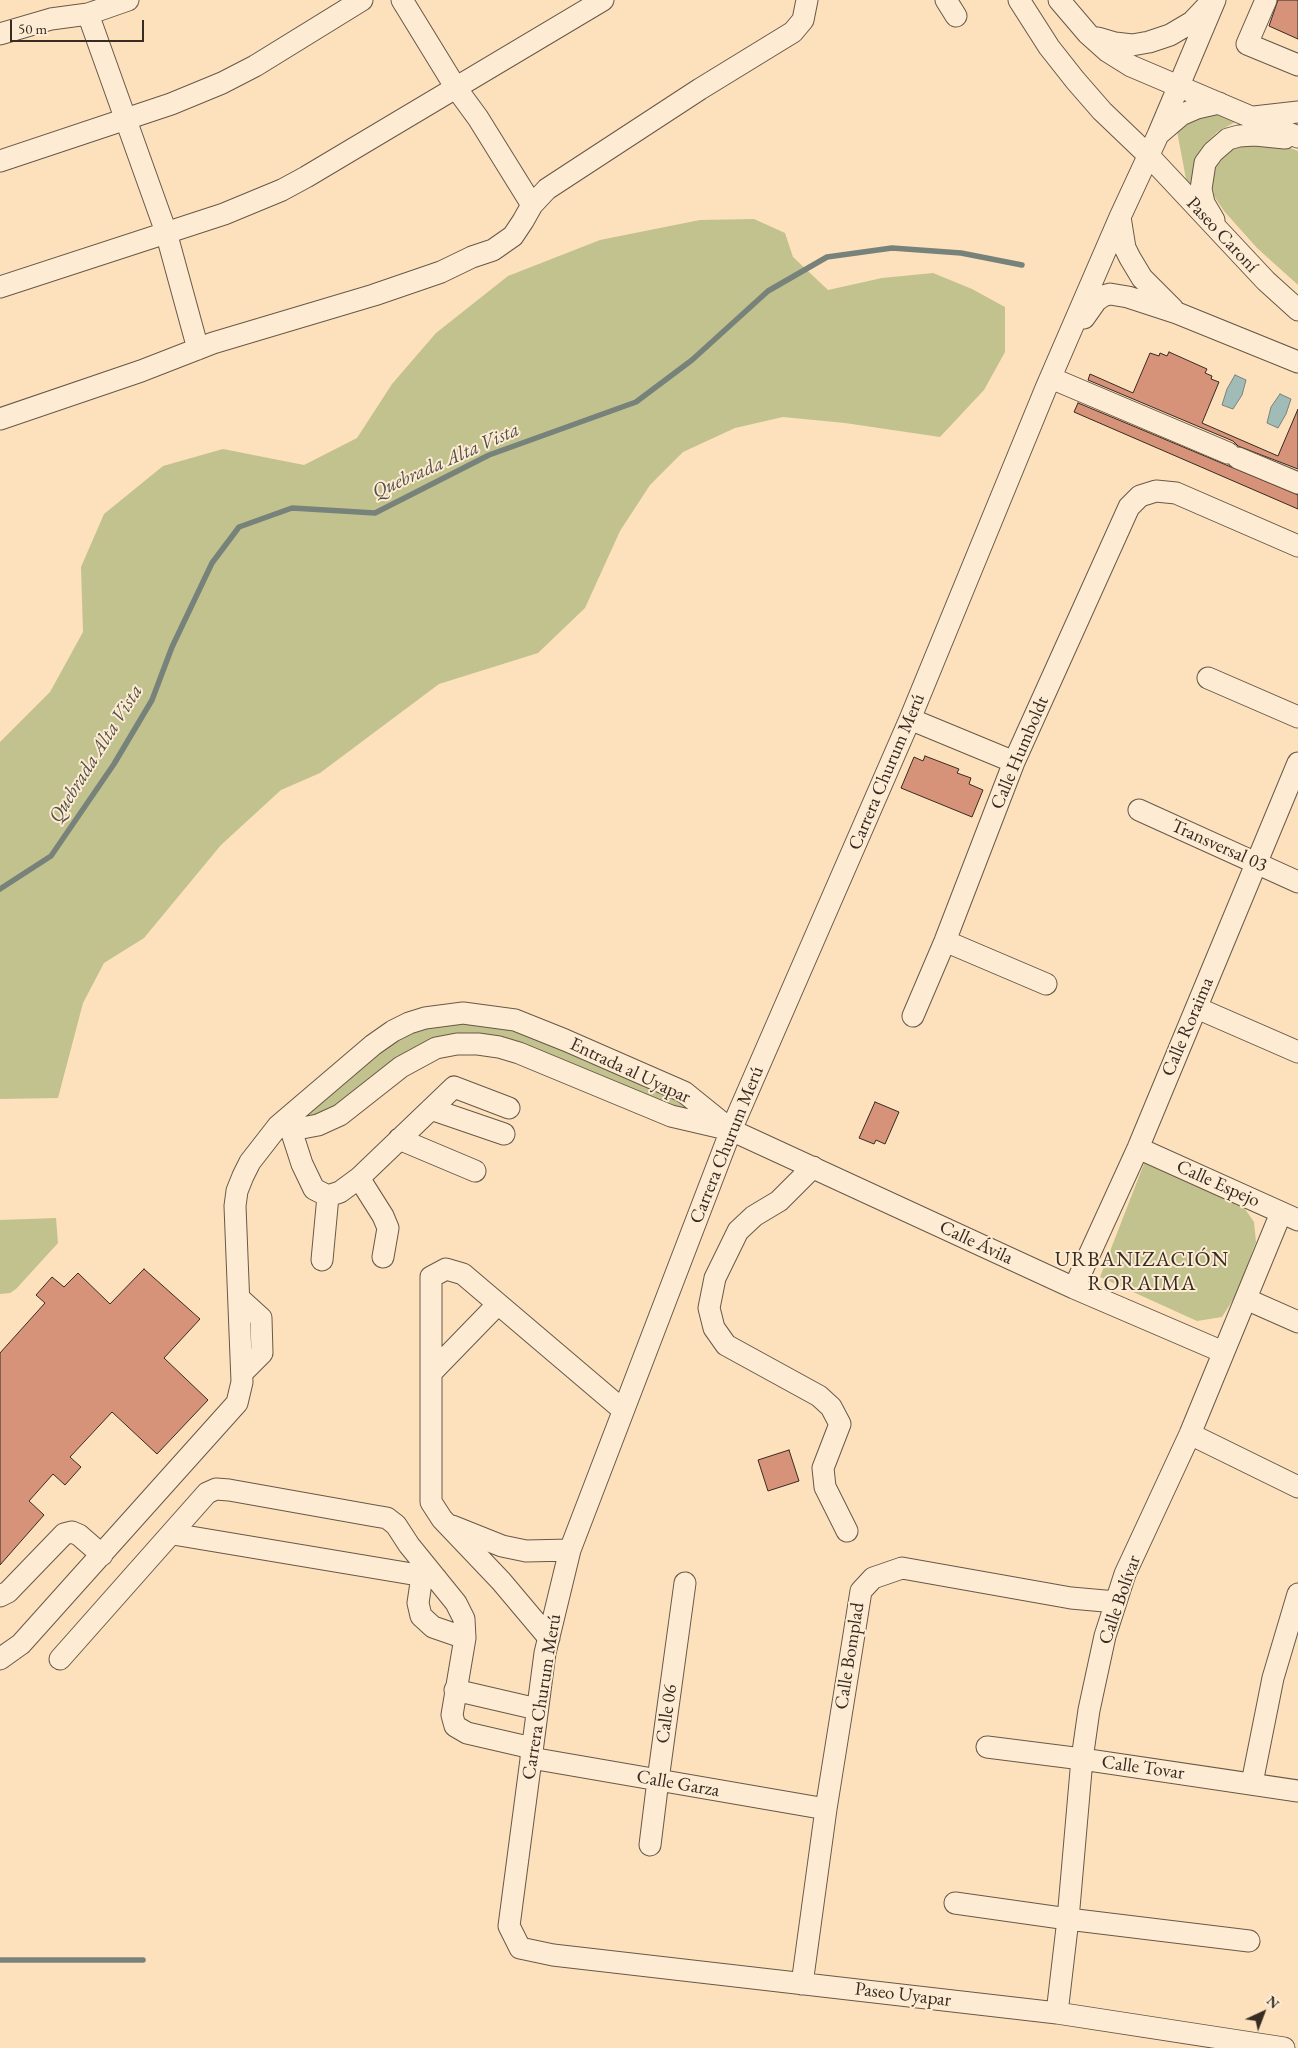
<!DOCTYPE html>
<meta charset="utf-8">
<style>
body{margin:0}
#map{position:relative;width:1298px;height:2048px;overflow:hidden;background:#fce1bc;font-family:"EB Garamond",serif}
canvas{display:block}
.north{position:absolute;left:1238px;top:1988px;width:50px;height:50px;-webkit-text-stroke:4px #fdecd3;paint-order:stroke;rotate:43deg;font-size:14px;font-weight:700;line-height:20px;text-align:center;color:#372b22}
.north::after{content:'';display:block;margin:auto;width:18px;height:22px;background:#372b22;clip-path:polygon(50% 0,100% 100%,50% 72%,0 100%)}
.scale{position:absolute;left:10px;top:20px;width:134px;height:22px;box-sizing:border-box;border:2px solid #372b22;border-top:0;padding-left:6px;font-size:15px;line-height:18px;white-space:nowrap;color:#372b22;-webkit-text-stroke:4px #fdecd3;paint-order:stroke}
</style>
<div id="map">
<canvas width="1298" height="2048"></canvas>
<div class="north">N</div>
<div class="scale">50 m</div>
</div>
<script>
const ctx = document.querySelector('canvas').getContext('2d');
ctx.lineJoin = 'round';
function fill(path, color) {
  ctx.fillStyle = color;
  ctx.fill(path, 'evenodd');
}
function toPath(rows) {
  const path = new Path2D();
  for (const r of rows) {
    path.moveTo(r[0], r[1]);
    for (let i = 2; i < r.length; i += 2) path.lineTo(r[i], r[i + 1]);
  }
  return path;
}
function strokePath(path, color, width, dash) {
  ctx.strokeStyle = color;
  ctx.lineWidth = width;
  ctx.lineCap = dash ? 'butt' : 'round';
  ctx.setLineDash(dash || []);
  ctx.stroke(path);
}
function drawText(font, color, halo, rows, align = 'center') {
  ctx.font = font + ' "EB Garamond",serif';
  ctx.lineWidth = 4;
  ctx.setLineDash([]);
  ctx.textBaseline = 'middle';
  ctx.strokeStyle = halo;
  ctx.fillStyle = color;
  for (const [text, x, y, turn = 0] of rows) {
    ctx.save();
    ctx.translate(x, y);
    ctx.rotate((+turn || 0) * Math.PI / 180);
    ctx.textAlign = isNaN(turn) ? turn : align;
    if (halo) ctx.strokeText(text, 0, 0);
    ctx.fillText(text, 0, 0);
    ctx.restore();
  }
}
const green = toPath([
 [1223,113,1239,120,1217,132,1206,143,1201,151,1192,185,1190,185,1186,179,1177,131,1195,118],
 [1268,139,1298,151,1298,285,1257,248,1224,211,1214,196,1212,183,1216,162,1226,149],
 [754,219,785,233,793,257,828,290,882,278,933,273,972,289,1005,307,1005,352,984,390,940,437,845,423,783,417,735,428,683,452,650,485,620,531,585,608,538,653,439,684,320,773,281,790,221,845,144,938,104,963,83,1003,58,1098,0,1099,0,742,50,692,83,632,81,567,104,514,163,466,223,449,304,465,357,438,392,384,436,333,508,276,600,240,700,220],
 [443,1015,565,1040,731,1130,519,1053,457,1044,302,1128,308,1100,373,1045],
 [1145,1161,1245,1209,1254,1222,1256,1242,1236,1295,1222,1317,1197,1321,1100,1277],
 [56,1218,58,1243,16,1289,10,1293,0,1294,0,1220]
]);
const water = toPath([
 [1235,375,1246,380,1242,395,1233,409,1222,405,1227,389,1235,375],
 [1280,394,1291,399,1286,414,1278,428,1267,423,1271,407,1280,394]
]);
const stream = toPath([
 [0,889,51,856,114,764,152,700,172,647,212,563,239,527,292,508,375,513,489,455,636,402,692,360,768,291,827,257,892,248,961,253,1022,265],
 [0,1960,143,1960]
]);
const building = toPath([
 [1278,0,1298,0,1298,39,1269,26,1278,0],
 [1169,352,1207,369,1205,373,1212,376,1211,379,1219,382,1202,423,1278,456,1298,409,1298,469,1238,446,1233,441,1088,380,1090,374,1133,393,1150,353,1159,356,1160,353,1167,356,1169,352],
 [1078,403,1298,495,1298,509,1074,412,1078,403],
 [925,756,959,769,957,773,971,778,969,784,983,790,972,817,901,788,914,757,923,761,925,756],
 [875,1102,899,1112,885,1144,876,1140,874,1144,859,1138,875,1102],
 [144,1269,200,1319,164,1358,208,1400,157,1454,112,1412,70,1457,81,1467,65,1485,53,1474,29,1501,44,1515,0,1565,0,1353,45,1303,36,1295,52,1277,64,1287,78,1273,110,1304,144,1269],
 [789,1450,799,1481,768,1491,758,1460,789,1450]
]);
const minor = toPath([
 [402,0,456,88,478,118,532,205],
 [946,0,956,16],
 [1019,0,1049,47,1075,80,1102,111,1149,156,1266,281,1298,310],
 [1059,0,1088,34,1107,51,1131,66,1298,137],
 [1215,0,1158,135,1120,217,1046,388,910,719,731,1130,570,1550,545,1653,509,1926,520,1948,553,1955,1057,2013,1284,2048],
 [1266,0,1247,44,1298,65],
 [88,14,166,232,198,349],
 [0,34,51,19,88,14,128,0],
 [1098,38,1115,43,1132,45,1149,42,1170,35,1192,22,1209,4],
 [1254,117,1298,112],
 [1160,133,1181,115,1197,108,1219,103],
 [0,161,171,104,222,83,255,66,362,0],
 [1120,217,1125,248,1130,258,1142,278,1173,309],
 [1214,220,1204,203,1201,189,1205,163,1213,152,1228,139,1239,136,1255,135,1285,138],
 [0,287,224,214,282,190,306,177,603,0],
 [1084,318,1096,301,1103,296,1110,294,1128,297,1177,313,1298,362],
 [1051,378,1228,453],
 [0,419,141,371,213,343,374,295,441,272,472,257,493,250,513,236,523,221,532,205,547,189,700,89,793,32,803,20,807,0],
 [1238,458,1298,483],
 [1208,678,1298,717],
 [910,719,1014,762],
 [1139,810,1298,882],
 [945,941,1046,984],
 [1197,1008,1298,1052],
 [913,1016,945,941,1014,762,1129,507,1140,496,1156,491,1176,493,1298,546],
 [431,1109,504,1134],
 [278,1126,302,1128,318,1125,340,1115,401,1067,436,1048,457,1044,478,1044,499,1047,519,1053,671,1116,731,1130,1074,1288,1223,1352],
 [290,1127,302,1164,314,1189,328,1196,340,1192,359,1178,454,1087,509,1108],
 [399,1139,475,1171],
 [1138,1148,1298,1220],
 [813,1167,779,1201,754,1216,738,1231,715,1278,709,1308,714,1328,726,1345,819,1396,831,1407,840,1424,823,1468,825,1487,847,1531],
 [359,1178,383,1216,388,1228,383,1257],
 [322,1260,328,1196],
 [1074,1288,1138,1148,1298,763],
 [239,1298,261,1318,262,1353,242,1373],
 [1246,1299,1298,1322],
 [431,1373,498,1304],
 [1190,1434,1298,1487],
 [452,1526,502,1546,526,1551,570,1550],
 [173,1534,436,1578],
 [422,1576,418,1603,421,1616,433,1627,465,1638],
 [0,1596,8,1592,64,1534,72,1532,79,1535,102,1555],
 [549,1638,501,1581,442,1519,431,1502,431,1277,446,1269,463,1274,623,1410],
 [0,1659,21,1644,237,1403,242,1382,235,1206,237,1191,243,1176,250,1162,278,1126,373,1045,393,1031,409,1023,425,1018,463,1013,515,1020,565,1040,684,1092,731,1130],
 [60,1659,207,1493,216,1489,229,1490,375,1516,387,1518,396,1525,409,1545,456,1603,464,1619,465,1638,452,1715,455,1726,467,1733,532,1748],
 [455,1690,537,1709],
 [987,1747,1082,1759,1298,1791],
 [531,1758,826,1809],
 [1252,1783,1273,1678,1298,1594],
 [650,1845,658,1780,685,1583],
 [955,1903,1068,1919,1249,1941],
 [802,1984,826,1809,861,1591,873,1578,902,1568,1071,1598,1116,1602],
 [1057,2013,1068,1919,1082,1759,1089,1710,1105,1636,1125,1574,1190,1434,1281,1213]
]);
const streetNames = [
 ["Paseo Caroní",1222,235,47],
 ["Calle Humboldt",1020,753,-67],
 ["Carrera Churum Merú",887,772,-67],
 ["Transversal 03",1219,846,24],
 ["Calle Roraima",1188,1027,-67],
 ["Entrada al Uyapar",630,1071,25],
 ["Carrera Churum Merú",727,1145,-68],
 ["Calle Espejo",1218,1184,24],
 ["Calle Ávila",976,1243,25],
 ["Calle Bolívar",1120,1600,-71],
 ["Calle Bomplad",850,1656,-81],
 ["Carrera Churum Merú",542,1697,-81],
 ["Calle 06",667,1714,-82],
 ["Calle Tovar",1143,1768,8],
 ["Calle Garza",678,1784,10],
 ["Paseo Uyapar",903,1995,7]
];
const waterNames = [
 ["Quebrada Alta Vista",446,461,-24],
 ["Quebrada Alta Vista",96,754,-58]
];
const quarterNames = [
 ["URBANIZACIÓN",1142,1260],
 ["RORAIMA",1142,1284]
];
fill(green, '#c2c28e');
fill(water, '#a1bcb7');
strokePath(water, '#77827b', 1);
strokePath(stream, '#77827b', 5.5);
fill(building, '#d69379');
strokePath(building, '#372b22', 1);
strokePath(minor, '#685848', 23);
strokePath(minor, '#fdecd3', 21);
drawText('19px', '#372b22', '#fdecd3', streetNames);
drawText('italic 20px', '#524f47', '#fdecd3', waterNames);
ctx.letterSpacing = '1px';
drawText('21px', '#372b22', '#fdecd3', quarterNames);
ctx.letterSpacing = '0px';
</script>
